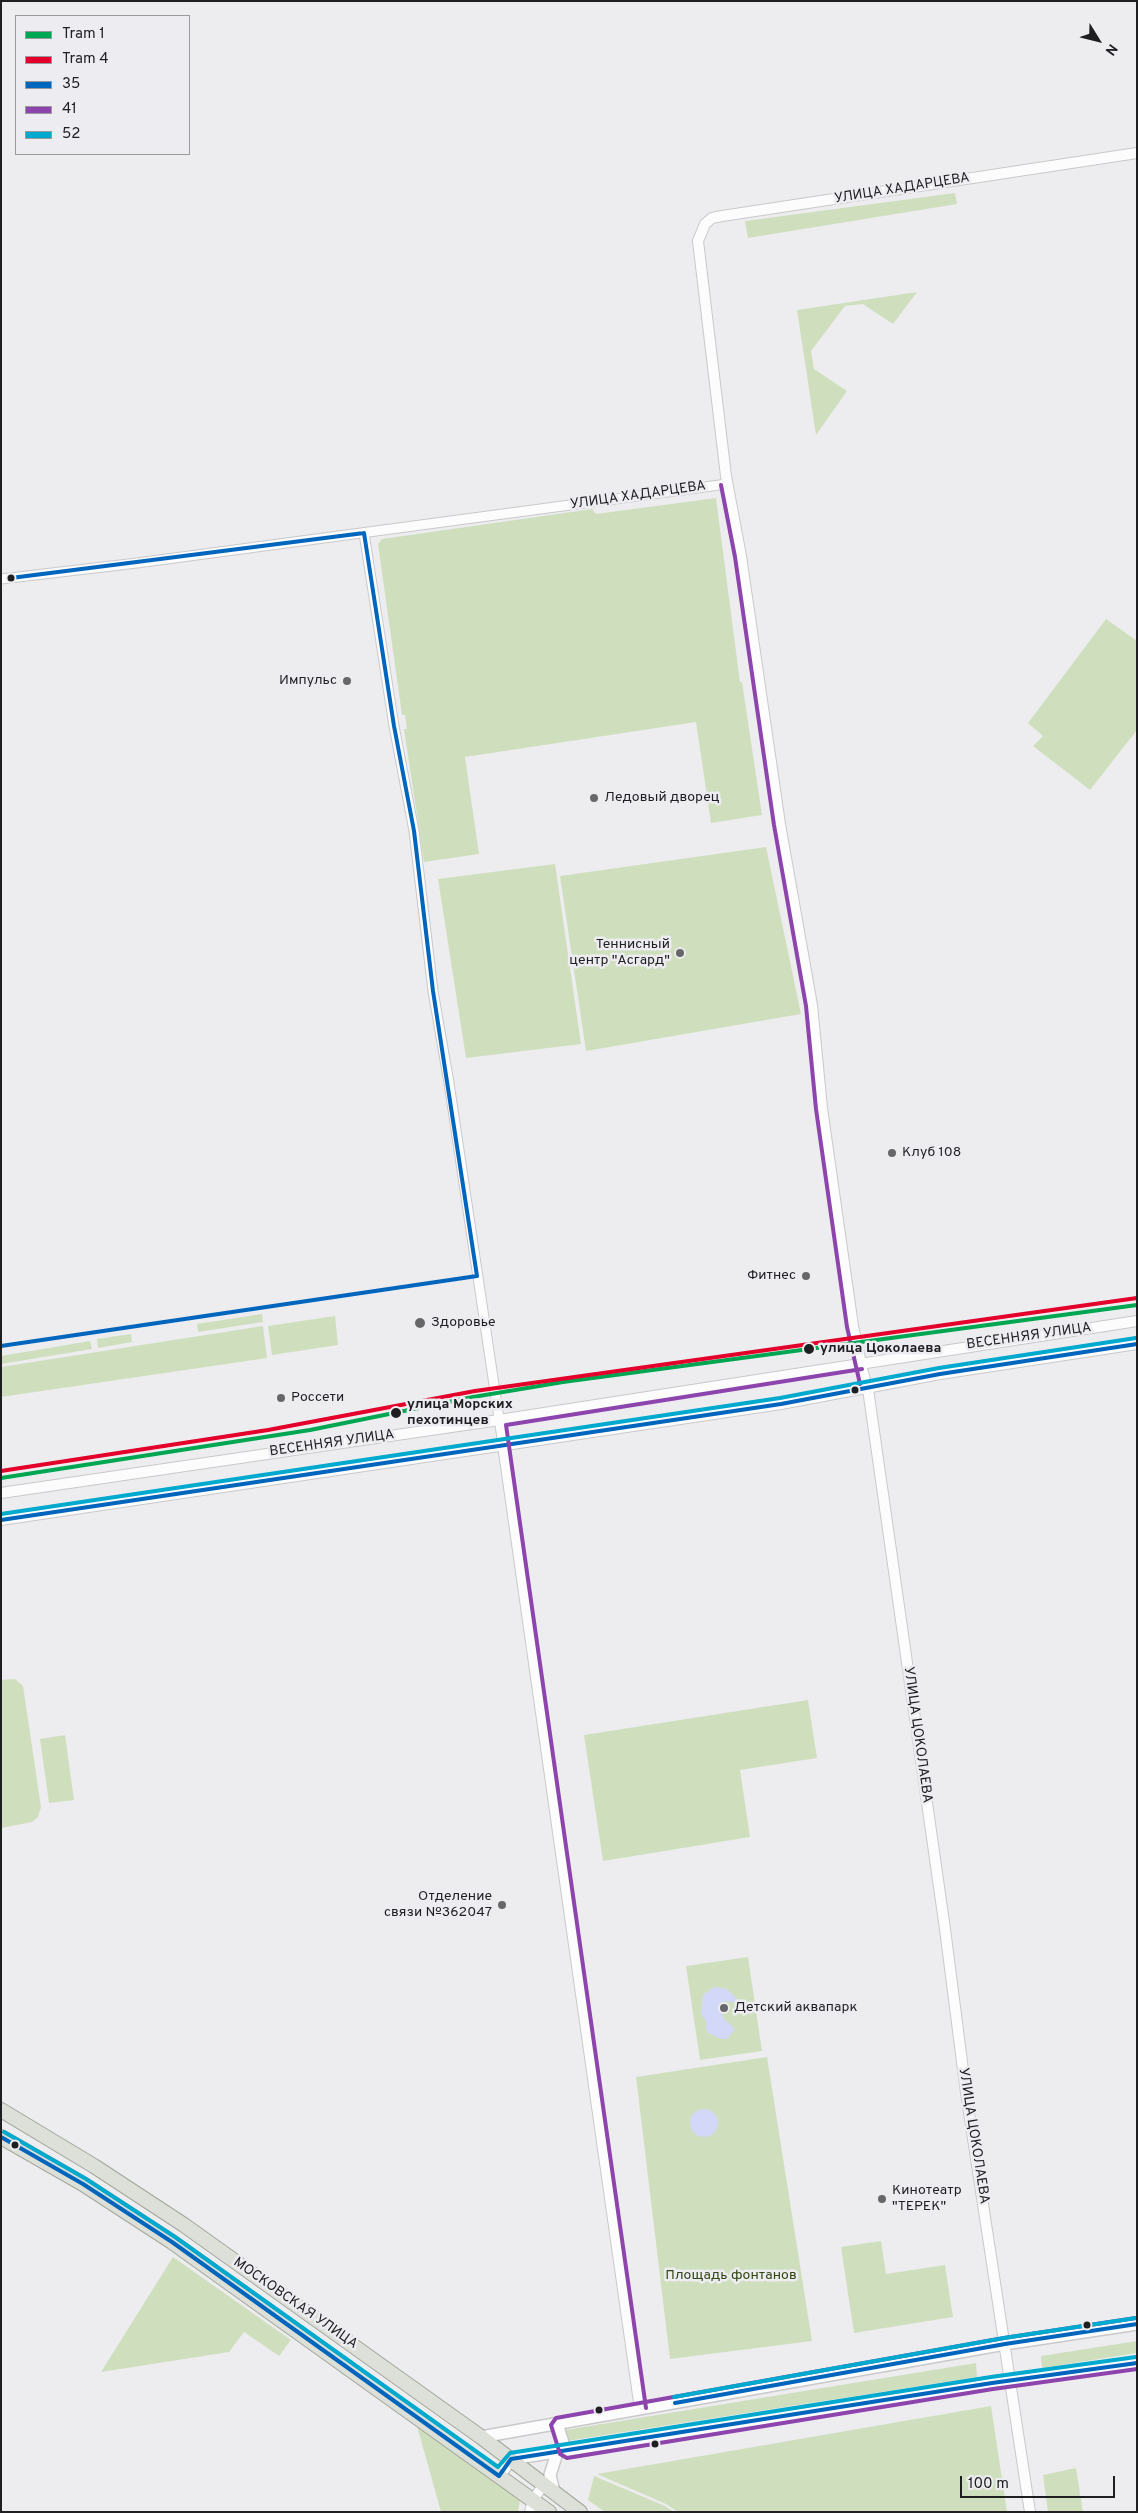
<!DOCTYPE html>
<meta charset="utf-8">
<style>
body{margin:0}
#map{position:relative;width:1138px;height:2513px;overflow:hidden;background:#ededf0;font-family:Overpass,sans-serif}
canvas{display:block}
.frame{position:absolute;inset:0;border:2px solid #1f1f21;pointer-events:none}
.legend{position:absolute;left:15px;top:15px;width:175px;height:140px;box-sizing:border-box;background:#ececf1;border:1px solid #9a9a9e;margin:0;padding:6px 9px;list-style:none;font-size:15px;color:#1f1f21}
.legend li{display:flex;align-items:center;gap:10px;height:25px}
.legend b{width:25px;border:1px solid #9a9a9e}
.north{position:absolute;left:1073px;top:15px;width:50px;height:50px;-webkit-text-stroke:4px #ececf1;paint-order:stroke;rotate:126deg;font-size:14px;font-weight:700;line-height:20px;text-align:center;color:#1f1f21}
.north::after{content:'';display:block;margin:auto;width:18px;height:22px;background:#1f1f21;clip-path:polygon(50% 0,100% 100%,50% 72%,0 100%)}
.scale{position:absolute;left:960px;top:2476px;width:155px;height:22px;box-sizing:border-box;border:2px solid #1f1f21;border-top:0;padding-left:6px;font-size:15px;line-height:18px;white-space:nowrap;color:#1f1f21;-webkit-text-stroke:4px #ececf1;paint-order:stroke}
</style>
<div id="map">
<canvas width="1138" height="2513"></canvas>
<div class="frame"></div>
<ul class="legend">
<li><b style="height:6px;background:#00a651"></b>Tram 1</li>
<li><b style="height:6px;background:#e4002b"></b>Tram 4</li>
<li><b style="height:6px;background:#0065bd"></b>35</li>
<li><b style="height:6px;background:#8e44ad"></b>41</li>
<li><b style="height:6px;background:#00a9ce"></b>52</li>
</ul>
<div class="north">N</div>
<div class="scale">100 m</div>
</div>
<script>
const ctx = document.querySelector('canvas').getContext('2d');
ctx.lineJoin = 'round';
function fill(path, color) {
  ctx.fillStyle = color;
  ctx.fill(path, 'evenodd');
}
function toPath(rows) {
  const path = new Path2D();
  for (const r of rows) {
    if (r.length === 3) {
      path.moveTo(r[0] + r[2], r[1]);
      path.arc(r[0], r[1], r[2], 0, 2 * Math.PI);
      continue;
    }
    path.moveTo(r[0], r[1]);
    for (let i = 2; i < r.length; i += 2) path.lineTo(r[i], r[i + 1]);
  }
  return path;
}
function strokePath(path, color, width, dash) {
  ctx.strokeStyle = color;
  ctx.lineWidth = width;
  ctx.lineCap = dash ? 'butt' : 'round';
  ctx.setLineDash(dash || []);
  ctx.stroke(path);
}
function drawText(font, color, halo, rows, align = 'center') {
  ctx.font = font + ' Overpass,sans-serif';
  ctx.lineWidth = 5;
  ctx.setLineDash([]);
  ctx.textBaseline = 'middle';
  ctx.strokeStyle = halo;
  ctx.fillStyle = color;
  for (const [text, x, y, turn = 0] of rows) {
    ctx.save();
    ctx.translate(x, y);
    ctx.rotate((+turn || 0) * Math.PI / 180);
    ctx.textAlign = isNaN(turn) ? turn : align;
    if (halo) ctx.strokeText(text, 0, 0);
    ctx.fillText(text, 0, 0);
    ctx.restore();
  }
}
const green = toPath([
 [955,193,957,204,748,238,745,221],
 [917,292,893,324,863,304,845,306,811,351,814,369,847,391,816,435,797,310],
 [716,498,740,682,742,682,762,815,711,823,696,722,465,757,479,854,424,862,404,729,407,729,405,715,402,715,378,544,382,539,592,509,596,514],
 [1106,619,1137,641,1137,730,1090,790,1033,746,1043,736,1028,723],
 [766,847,801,1014,586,1051,560,876],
 [555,864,581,1044,466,1058,438,879],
 [262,1314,263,1322,198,1332,197,1324],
 [335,1316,338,1345,272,1355,268,1326],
 [263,1326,267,1358,1,1397,1,1367],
 [131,1334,132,1342,98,1348,97,1339],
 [90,1341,92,1349,1,1364,1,1356],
 [15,1679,23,1686,41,1807,38,1817,32,1822,1,1828,1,1680],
 [808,1700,817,1758,740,1770,750,1837,603,1861,584,1735],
 [65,1735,74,1800,49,1803,40,1739],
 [748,1957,762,2051,700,2060,686,1966],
 [767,2057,812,2341,670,2359,636,2077],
 [881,2241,886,2274,945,2265,953,2317,854,2333,841,2247],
 [173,2257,291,2340,279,2356,244,2332,229,2352,101,2372],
 [1137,2341,1137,2353,1042,2368,1041,2356],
 [976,2363,977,2377,567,2441,565,2430],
 [991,2406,1007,2512,678,2512,666,2504,597,2474],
 [417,2426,520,2500,518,2512,441,2512],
 [1076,2468,1083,2512,1048,2512,1043,2475],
 [594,2476,665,2506,674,2512,605,2512,588,2500]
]);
const water = toPath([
 [714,1987,727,1989,737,1999,735,2003,725,2001,721,2005,723,2018,735,2029,727,2039,721,2039,708,2033,706,2029,706,2021,701,2014,703,1995],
 [704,2123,14]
]);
const minor = toPath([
 [364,533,394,726,414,831,433,991,449,1083,503,1445],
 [1,579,137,563,727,484],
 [861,1363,868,1389]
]);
const tertiary = toPath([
 [861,1363,853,1326,822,1108,812,1005,780,824,741,556,726,476,698,241,705,224,712,218,722,216,1137,153],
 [868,1389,945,1929,966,2093,1030,2512],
 [503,1445,640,2409],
 [1,1493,499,1420,1137,1321],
 [1,1520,781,1404,940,1374,1137,1344],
 [530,2512,533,2500,544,2484]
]);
const secondary = toPath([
 [557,2424,566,2452],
 [481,2437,1005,2344,1137,2324],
 [499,2476,511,2459,992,2383,1137,2363],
 [554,2492,550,2475,557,2453]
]);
const trunk = toPath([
 [1,2110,94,2166,184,2225,481,2437,580,2512],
 [1,2137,83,2184,172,2242,549,2512]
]);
const bus1 = toPath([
 [364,533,394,726,414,831,433,991,477,1276],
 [11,578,364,533],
 [1,1346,477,1276],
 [1,1520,781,1404,940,1374,1137,1344],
 [1,2137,83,2184,172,2242,499,2476,511,2459,992,2383,1137,2363],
 [675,2403,1005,2344,1137,2324]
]);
const bus2 = toPath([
 [721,485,735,557,774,825,806,1006,816,1109,847,1327,860,1384],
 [1136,2318,1004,2338,556,2418,551,2425,560,2454,567,2458,993,2389,1137,2369],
 [646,2408,506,1425,862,1369]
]);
const bus3 = toPath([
 [1,1514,780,1398,939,1368,1136,1338],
 [4,2132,86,2179,175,2237,498,2467,510,2453,991,2377,1136,2357],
 [674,2397,1004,2338,1136,2318]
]);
const tram1 = toPath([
 [1,1478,310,1430,473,1397,563,1382,1137,1305]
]);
const tram2 = toPath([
 [1,1471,268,1430,475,1391,1137,1298]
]);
const markers = [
 [11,578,4.5,"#1f1f21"],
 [347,681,5,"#676769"],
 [594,798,5,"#676769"],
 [680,953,5,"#676769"],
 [892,1153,5,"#676769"],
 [806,1276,5,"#676769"],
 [420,1323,6,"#676769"],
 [809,1349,6,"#1f1f21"],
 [855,1390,4.5,"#1f1f21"],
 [281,1398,5,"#676769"],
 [396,1413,6,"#1f1f21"],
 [502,1905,5,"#676769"],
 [724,2008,5,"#676769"],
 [15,2145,4.5,"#1f1f21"],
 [882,2199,5,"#676769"],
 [1087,2325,4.5,"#1f1f21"],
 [599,2410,4.5,"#1f1f21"],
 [655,2444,4.5,"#1f1f21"]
];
const streetNames = [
 ["УЛИЦА ХАДАРЦЕВА",902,189,-9],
 ["УЛИЦА ХАДАРЦЕВА",638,496,-8],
 ["ВЕСЕННЯЯ УЛИЦА",1029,1337,-8],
 ["ВЕСЕННЯЯ УЛИЦА",332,1444,-8],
 ["УЛИЦА ЦОКОЛАЕВА",917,1735,82],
 ["УЛИЦА ЦОКОЛАЕВА",973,2136,81],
 ["МОСКОВСКАЯ УЛИЦА",295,2304,35]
];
const poiNames = [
 ["Импульс",337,681,"right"],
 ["Ледовый дворец",604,798],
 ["Теннисный",670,945,"right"],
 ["центр \"Асгард\"",670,961,"right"],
 ["Клуб 108",902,1153],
 ["Фитнес",796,1276,"right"],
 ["Здоровье",431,1323],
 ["Россети",291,1398],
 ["Отделение",492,1897,"right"],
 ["связи №362047",492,1913,"right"],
 ["Детский аквапарк",734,2008],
 ["Кинотеатр",892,2191],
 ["\"ТЕРЕК\"",892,2207]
];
const stopNames = [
 ["улица Цоколаева",820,1349],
 ["улица Морских",407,1405],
 ["пехотинцев",407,1421]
];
const parkNames = [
 ["Площадь фонтанов",731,2276]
];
fill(green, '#cfdfbd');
fill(water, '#d4d8f8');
strokePath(minor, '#c9c9cb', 11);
strokePath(tertiary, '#c9c9cb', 12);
strokePath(secondary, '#c9c9cb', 14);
strokePath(trunk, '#a2a79c', 16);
strokePath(minor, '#fcfcfd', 9);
strokePath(tertiary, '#fcfcfd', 10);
strokePath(secondary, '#fcfcfd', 11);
strokePath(trunk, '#dce0d8', 14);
strokePath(bus1, '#0065bd', 4);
strokePath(bus2, '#8e44ad', 4);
strokePath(bus3, '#00a9ce', 4);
strokePath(tram1, '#00a651', 4);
strokePath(tram2, '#e4002b', 4);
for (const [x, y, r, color] of markers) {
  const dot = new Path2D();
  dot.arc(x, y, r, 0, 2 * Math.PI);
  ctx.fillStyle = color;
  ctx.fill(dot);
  strokePath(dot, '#ececf1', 2);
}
drawText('14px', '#1f1f21', '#ececf1', streetNames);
drawText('14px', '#1f1f21', '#ececf1', poiNames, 'left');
drawText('bold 14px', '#1f1f21', '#ececf1', stopNames, 'left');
drawText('14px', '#314611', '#ececf1', parkNames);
</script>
